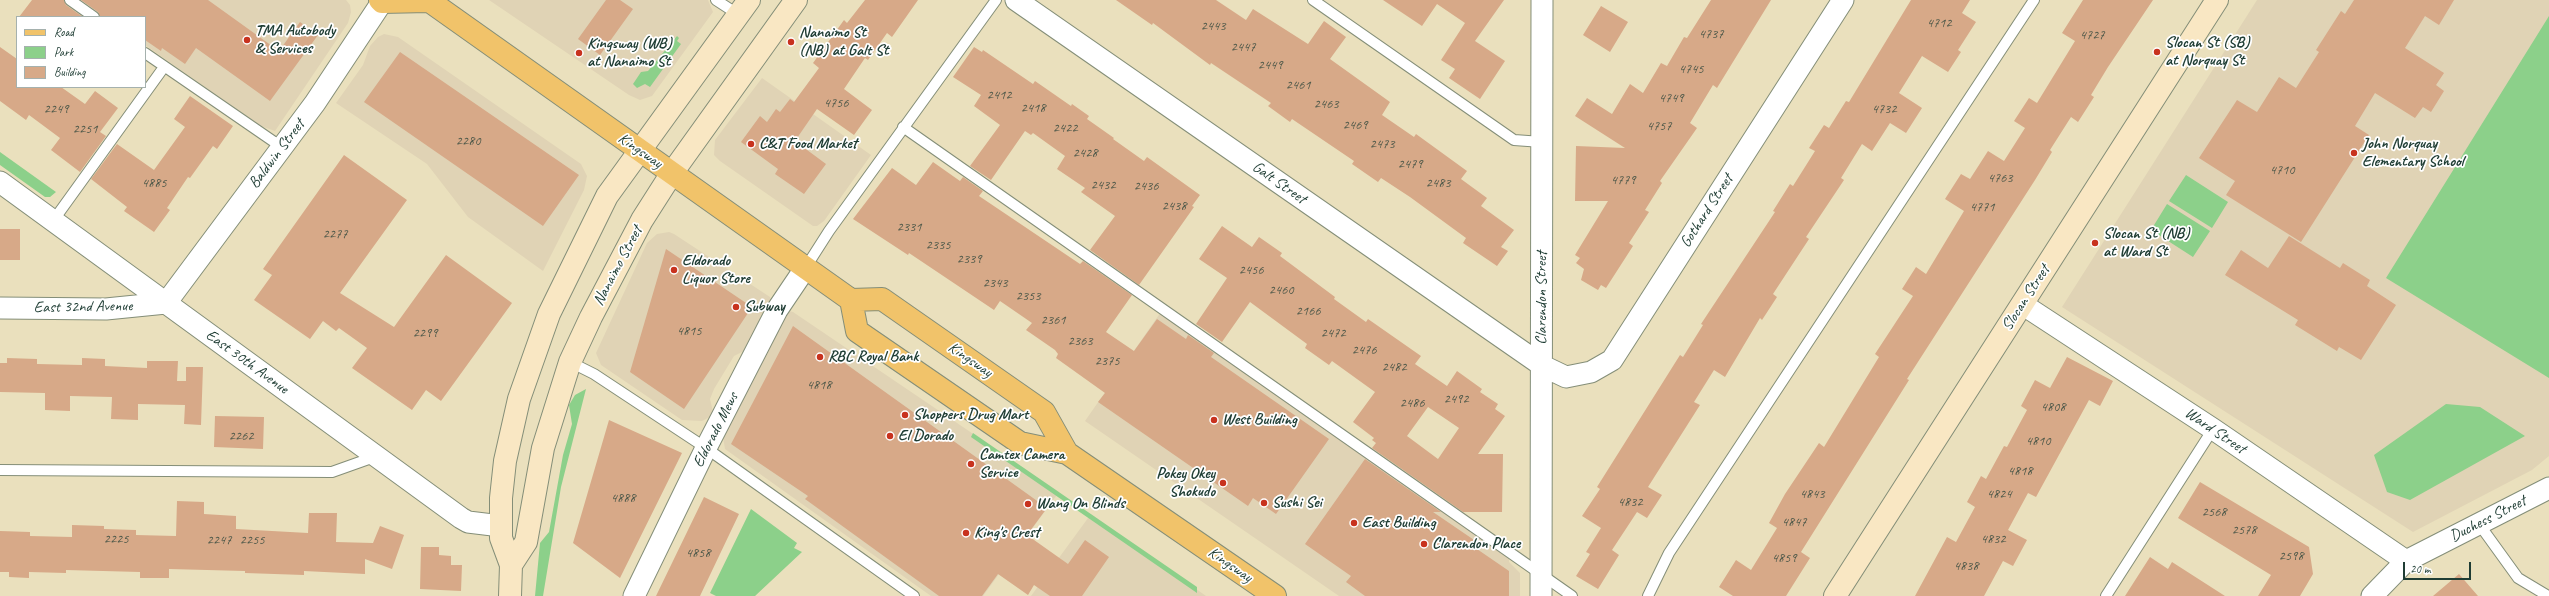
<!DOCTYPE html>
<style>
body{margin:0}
#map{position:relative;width:2549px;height:596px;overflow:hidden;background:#eae0bd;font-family:Caveat,sans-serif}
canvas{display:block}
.legend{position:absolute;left:16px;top:16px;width:130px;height:72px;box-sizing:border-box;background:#fff;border:1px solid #a5b1ae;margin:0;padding:5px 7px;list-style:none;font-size:12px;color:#1f3d34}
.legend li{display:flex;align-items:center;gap:8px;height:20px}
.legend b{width:20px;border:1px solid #a5b1ae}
.scale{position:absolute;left:2403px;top:562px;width:68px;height:18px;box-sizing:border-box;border:2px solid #1f3d34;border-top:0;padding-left:5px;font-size:12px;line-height:14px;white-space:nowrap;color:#1f3d34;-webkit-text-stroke:3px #fff;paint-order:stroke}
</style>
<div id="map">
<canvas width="2549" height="596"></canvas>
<ul class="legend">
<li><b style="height:5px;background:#f1c36a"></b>Road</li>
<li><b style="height:11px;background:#8cd08a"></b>Park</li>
<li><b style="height:11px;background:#d7a988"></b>Building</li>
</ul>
<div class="scale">20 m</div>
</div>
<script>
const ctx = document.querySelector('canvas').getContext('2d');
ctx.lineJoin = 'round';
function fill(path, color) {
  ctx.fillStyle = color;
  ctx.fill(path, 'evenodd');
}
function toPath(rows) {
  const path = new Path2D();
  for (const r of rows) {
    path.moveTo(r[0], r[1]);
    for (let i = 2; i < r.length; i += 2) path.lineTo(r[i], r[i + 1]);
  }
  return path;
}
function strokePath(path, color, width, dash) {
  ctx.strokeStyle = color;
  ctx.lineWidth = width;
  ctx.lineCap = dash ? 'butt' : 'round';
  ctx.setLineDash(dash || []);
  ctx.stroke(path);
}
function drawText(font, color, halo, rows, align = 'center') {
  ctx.font = font + ' Caveat,sans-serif';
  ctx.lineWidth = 3.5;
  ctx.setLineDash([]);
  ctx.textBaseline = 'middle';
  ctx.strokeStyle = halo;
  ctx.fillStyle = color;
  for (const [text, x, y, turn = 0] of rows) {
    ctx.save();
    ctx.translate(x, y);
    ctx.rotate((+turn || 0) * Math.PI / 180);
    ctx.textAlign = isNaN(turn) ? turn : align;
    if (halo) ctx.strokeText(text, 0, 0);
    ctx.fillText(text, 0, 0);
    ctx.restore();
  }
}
const built = toPath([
 [80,0,346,0,350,5,351,12,348,23,275,131,261,126,145,45,145,17,105,17],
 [489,0,708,0,713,12,652,96,640,100,629,95],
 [2257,0,2549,0,2549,456,2532,470,2413,532,2062,307],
 [384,34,398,37,581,164,587,176,584,190,543,271,468,217,427,164,336,103,363,65,370,46,378,37],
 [762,78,871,155,824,221,817,226,813,226,720,161,714,155,715,140],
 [669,232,674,234,770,297,771,301,746,350,734,356,714,389,710,399,713,412,712,416,702,421,682,420,601,365,596,353,647,243,657,234],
 [1163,309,1509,552,1509,562,1520,573,1520,596,1339,596,1085,421],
 [789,311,793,312,1059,492,983,596,931,596,725,449,723,437,782,317],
 [1091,514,1206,596,1031,596]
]);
const green = toPath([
 [2549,16,2549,378,2386,278],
 [677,36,679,38,677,41,681,44,650,87,645,84,637,88,633,84,641,72,648,71],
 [0,152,56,192,50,197,45,197,0,165],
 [2186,175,2228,202,2212,228,2169,201],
 [2167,204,2210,231,2193,257,2151,230],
 [586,389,561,487,543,596,535,596,540,543,549,532,563,455,572,424,569,405,575,395],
 [2446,404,2480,407,2525,436,2410,500,2387,492,2374,455],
 [973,433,1197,587,1197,593,971,437],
 [751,509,797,543,794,548,802,552,755,596,716,596,710,593]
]);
const building = toPath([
 [32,0,64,0,66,5,83,17,19,17],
 [81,0,208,0,279,51,300,22,318,35,270,101,196,48,185,64,162,48,161,51,145,40,145,17,100,17,98,12],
 [606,0,620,0,633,9,600,55,578,39],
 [865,0,918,0,892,37,887,33,868,60,865,58,844,89,872,110,854,135,817,109,795,141,826,164,804,194,775,174,778,169,741,142,760,116,767,122,776,109,780,112,790,99,794,102,819,68,813,63,844,20,847,23],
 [1116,0,1216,0,1246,20,1253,9,1308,44,1324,21,1346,37,1330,59,1390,102,1382,115,1414,137,1416,134,1467,171,1461,179,1487,198,1481,206,1514,230,1501,247,1508,251,1497,266,1463,243,1466,238,1410,197,1381,178,1378,182,1352,164,1354,161,1292,119,1290,122,1268,106,1271,103,1211,63,1210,65,1153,23,1152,25],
 [1383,0,1504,0,1475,41,1505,61,1480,99,1449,78,1455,69,1441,60,1465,23,1437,4,1422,26],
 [1711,0,1771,0,1717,88,1713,85,1690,123,1697,128,1660,181,1662,183,1645,210,1649,212,1629,243,1633,246,1606,288,1601,285,1598,290,1581,280,1584,269,1576,263,1580,258,1575,255,1608,201,1575,201,1576,146,1625,148,1575,116,1587,98,1612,114,1630,84,1643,93,1661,63,1667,66,1684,37,1687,38],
 [1911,0,1970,0,1962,13,1976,22,1958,50,1961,52,1948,72,1922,56,1899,93,1922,108,1906,133,1890,123,1872,151,1862,144,1841,178,1844,180,1806,237,1809,239,1773,294,1777,297,1762,320,1760,318,1725,377,1714,370,1694,402,1700,405,1648,487,1662,495,1647,518,1637,512,1612,550,1619,555,1598,589,1576,576,1590,554,1586,552,1601,528,1582,516,1600,489,1597,487,1680,355,1683,357,1703,325,1701,324,1775,212,1773,211,1790,184,1793,186,1815,151,1809,148,1824,125,1829,128,1846,101,1849,102],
 [2083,0,2153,0,2108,67,2091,95,2094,97,2078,122,2071,117,2050,150,2052,152,2035,180,1907,379,1909,380,1801,552,1810,558,1786,596,1733,596,1719,587,1736,560,1751,570,1777,528,1769,523,1785,494,1819,443,1824,447,1879,357,1875,354,1913,296,1902,289,1916,267,1926,274,1964,211,1945,199,1961,174,1970,179,1988,151,2004,161,2025,128,2014,121,2029,98,2037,103,2075,41,2062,33],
 [2354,0,2454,0,2439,25,2425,16,2405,48,2444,73,2436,85,2444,91,2431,112,2423,107,2415,118,2375,93,2355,126,2369,135,2301,242,2226,195,2235,181,2199,158,2237,100,2257,112,2279,77,2296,88,2319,52,2316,50,2341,11,2345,14],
 [1601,6,1628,22,1610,52,1583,35],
 [0,47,17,59,17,87,61,87,85,104,95,91,118,108,100,132,106,136,80,172,51,150,60,138,29,115,26,120,0,101],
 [974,47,982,52,983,50,1033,84,1035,81,1071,106,1072,104,1089,116,1087,119,1114,138,1113,139,1144,161,1147,157,1200,195,1192,206,1194,207,1139,285,1090,250,1115,216,1081,192,1085,188,1057,169,1065,156,1033,133,1031,135,1025,131,991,180,970,166,1000,125,974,106,981,95,953,77],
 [400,52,579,175,543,226,364,102],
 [190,96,233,126,217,149,213,146,190,178,188,177,167,208,170,210,154,232,124,211,127,207,91,179,117,144,154,170,185,127,174,119],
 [344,155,407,200,340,293,394,327,446,255,512,303,441,401,426,390,412,410,352,368,367,348,339,328,336,331,323,321,310,339,254,300,272,275,263,269],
 [933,162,960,181,963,177,983,191,979,196,1080,264,1083,261,1132,295,1106,332,1134,351,1157,319,1186,339,1188,335,1214,353,1211,357,1329,439,1276,514,1253,498,1248,506,1098,402,1105,393,1056,358,1058,354,1055,350,1026,330,1032,323,1000,301,994,310,909,253,908,255,853,219,892,168,916,185],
 [1222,226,1252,247,1259,237,1282,253,1280,256,1335,297,1334,299,1366,322,1368,319,1421,356,1415,364,1447,386,1457,371,1482,389,1480,392,1498,404,1495,409,1505,416,1478,454,1503,454,1502,512,1463,512,1372,448,1376,443,1372,440,1374,438,1353,422,1375,392,1332,361,1329,365,1305,348,1307,344,1250,302,1222,342,1196,324,1227,278,1199,259],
 [1428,407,1459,428,1438,459,1407,436],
 [0,229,20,229,20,260,0,260],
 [2289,236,2340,268,2343,263,2370,280,2367,286,2396,305,2361,360,2339,347,2337,351,2295,325,2298,320,2225,275,2241,250,2268,268],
 [666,249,752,307,684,409,630,372],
 [793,326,1047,508,1027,535,1068,564,1085,540,1109,557,1082,596,1050,596,1034,585,1028,595,998,574,982,596,939,596,805,499,808,496,731,444],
 [2067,357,2113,381,2100,406,2089,400,2036,497,2028,493,2008,530,2027,540,2013,566,2003,561,1984,596,1915,596,1947,537,1956,542,1975,507,1967,502,1981,476,1986,479,2004,446,2007,447,2027,410,2021,406,2035,380,2050,388],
 [7,358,37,359,37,364,82,365,82,358,105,359,105,366,147,368,147,361,178,361,177,381,186,381,186,367,203,367,201,425,184,424,185,405,138,404,138,420,111,419,112,397,70,396,70,411,45,410,45,393,0,392,0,363,7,363],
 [215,416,264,417,263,449,214,447],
 [609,420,682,453,620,578,573,543],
 [1365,459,1441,512,1433,512,1477,542,1474,547,1509,571,1509,596,1365,596,1346,582,1351,576,1305,544],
 [2200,482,2309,547,2313,574,2300,596,2258,596,2271,575,2178,518],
 [704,497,739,514,700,596,656,596],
 [177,501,204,502,204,514,236,516,236,529,308,533,309,513,337,513,336,542,373,543,380,526,404,535,392,569,365,559,365,574,304,571,304,575,245,573,245,571,169,569,169,578,140,578,140,572,66,570,66,573,29,572,29,578,9,577,9,572,0,572,0,531,30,532,30,536,72,537,72,525,104,526,104,529,136,530,136,535,176,536],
 [421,547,439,547,439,555,451,556,451,565,462,565,461,591,420,589],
 [2150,557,2168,569,2172,562,2225,596,2125,596],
 [2459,574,2478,596,2433,596]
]);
const lane = toPath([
 [70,0,94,17],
 [716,0,739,15],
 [1313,0,1514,140,1542,142],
 [145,53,283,148],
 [903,127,1572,596],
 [53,221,164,67],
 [806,267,829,231,996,0],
 [570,362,594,374,706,448,914,596],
 [0,470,332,472,377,456],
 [2479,524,2518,578,2548,596],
 [1648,596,1669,553,2034,0],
 [2106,596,2213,429]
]);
const street = toPath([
 [1016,0,1543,366,1566,377,1591,372,1612,360,1843,0],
 [0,182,461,518,468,522,501,526],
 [2022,304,2213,429,2406,561],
 [0,308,106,309,166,303,315,103,382,2],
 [634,596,706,448,777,310,806,267],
 [1541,596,1542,0],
 [2372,596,2406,561,2549,488]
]);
const secondary = toPath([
 [511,565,526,542,543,448,570,362,591,317,642,220,672,173,796,0],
 [510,596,511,565,501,538,501,498,505,461,519,399,549,314,607,196,749,0],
 [1835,596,2217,0]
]);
const primary = toPath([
 [380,0,382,2,428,1],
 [428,0,851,300,882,299,1044,412,1067,453],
 [851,300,857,331,1020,443,1067,453,1275,596]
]);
const markers = [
 [247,40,4,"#c8321e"],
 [791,42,4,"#c8321e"],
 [2157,52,4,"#c8321e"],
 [579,53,4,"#c8321e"],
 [751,144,4,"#c8321e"],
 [2354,153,4,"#c8321e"],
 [2095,243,4,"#c8321e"],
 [674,270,4,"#c8321e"],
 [736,307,4,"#c8321e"],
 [820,357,4,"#c8321e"],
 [905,415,4,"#c8321e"],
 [1214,420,4,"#c8321e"],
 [890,436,4,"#c8321e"],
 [971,464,4,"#c8321e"],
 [1223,483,4,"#c8321e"],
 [1264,503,4,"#c8321e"],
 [1028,504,4,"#c8321e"],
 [1354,523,4,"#c8321e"],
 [966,533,4,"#c8321e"],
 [1424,544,4,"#c8321e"]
];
const numberNames = [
 ["4712",1939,23],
 ["2443",1213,26],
 ["4737",1711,34],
 ["4727",2092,35],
 ["2447",1243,47],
 ["2449",1270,65],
 ["4745",1691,69],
 ["2461",1298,85],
 ["2412",999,95],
 ["4749",1671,98],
 ["4756",836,103],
 ["2463",1326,104],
 ["2418",1033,108],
 ["2249",56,109],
 ["4732",1884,109],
 ["2469",1355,125],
 ["4757",1659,126],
 ["2422",1065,128],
 ["2251",85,129],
 ["2280",468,141],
 ["2473",1382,144],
 ["2428",1085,153],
 ["2479",1410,164],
 ["4710",2282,170],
 ["4763",2000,178],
 ["4779",1623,180],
 ["4885",154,183],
 ["2483",1438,183],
 ["2432",1103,185],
 ["2436",1146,186],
 ["2438",1174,206],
 ["4771",1982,207],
 ["2331",909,227],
 ["2277",335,234],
 ["2335",938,245],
 ["2339",969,259],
 ["2456",1251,270],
 ["2343",995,283],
 ["2460",1281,290],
 ["2353",1028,296],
 ["2166",1308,311],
 ["2361",1053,320],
 ["4815",689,331],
 ["2299",425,333],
 ["2472",1333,333],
 ["2363",1080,341],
 ["2476",1364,350],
 ["2375",1107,361],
 ["2482",1394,367],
 ["4818",819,385],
 ["2492",1456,399],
 ["2486",1412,403],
 ["4808",2053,407],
 ["2262",241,436],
 ["4810",2038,441],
 ["4818",2020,471],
 ["4843",1812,494],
 ["4824",1999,494],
 ["4888",623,498],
 ["4832",1630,502],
 ["2568",2214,512],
 ["4847",1794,522],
 ["2578",2244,530],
 ["2225",116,539],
 ["4832",1993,539],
 ["2247",219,540],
 ["2255",252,540],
 ["4858",698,553],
 ["2598",2291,556],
 ["4859",1784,558],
 ["4838",1966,566]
];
const poiNames = [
 ["TMA Autobody",255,31],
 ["& Services",255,49],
 ["Nanaimo St",799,33],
 ["(NB) at Galt St",799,51],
 ["Slocan St (SB)",2165,43],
 ["at Norquay St",2165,61],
 ["Kingsway (WB)",587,44],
 ["at Nanaimo St",587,62],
 ["C&T Food Market",759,144],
 ["John Norquay",2362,144],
 ["Elementary School",2362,162],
 ["Slocan St (NB)",2103,234],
 ["at Ward St",2103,252],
 ["Eldorado",682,261],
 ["Liquor Store",682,279],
 ["Subway",744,307],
 ["RBC Royal Bank",828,357],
 ["Shoppers Drug Mart",913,415],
 ["West Building",1222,420],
 ["El Dorado",898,436],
 ["Camtex Camera",979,455],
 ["Service",979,473],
 ["Pokey Okey",1215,474,"right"],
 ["Shokudo",1215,492,"right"],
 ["Sushi Sei",1272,503],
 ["Wang On Blinds",1036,504],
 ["East Building",1362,523],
 ["King's Crest",974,533],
 ["Clarendon Place",1432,544]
];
const streetNames = [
 ["Kingsway",640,151,35],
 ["Baldwin Street",277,154,-53],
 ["Galt Street",1279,183,35],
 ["Gothard Street",1707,211,-57],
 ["Nanaimo Street",618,266,-62],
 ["Clarendon Street",1542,298,-90],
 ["Slocan Street",2026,298,-57],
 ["East 32nd Avenue",83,307,-1],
 ["Kingsway",970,360,35],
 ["East 30th Avenue",247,362,36],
 ["Eldorado Mews",716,430,-63],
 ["Ward Street",2215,431,34],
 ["Duchess Street",2488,519,-27],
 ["Kingsway",1230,565,35]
];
fill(built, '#e0d3b5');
fill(green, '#8cd08a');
fill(building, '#d7a988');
strokePath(lane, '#848e78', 12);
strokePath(street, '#848e78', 23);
strokePath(secondary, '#848e78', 24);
strokePath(primary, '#848e78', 24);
strokePath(lane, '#fff', 10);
strokePath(street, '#fff', 21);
strokePath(secondary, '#f9e7c3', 22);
strokePath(primary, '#f1c36a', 22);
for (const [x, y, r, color] of markers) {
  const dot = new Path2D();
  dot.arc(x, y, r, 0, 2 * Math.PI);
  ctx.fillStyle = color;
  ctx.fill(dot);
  strokePath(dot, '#fff', 1.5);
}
drawText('14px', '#4d5849', null, numberNames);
drawText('bold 16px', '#1f3d34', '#fff', poiNames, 'left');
drawText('16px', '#1f3d34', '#fff', streetNames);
</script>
